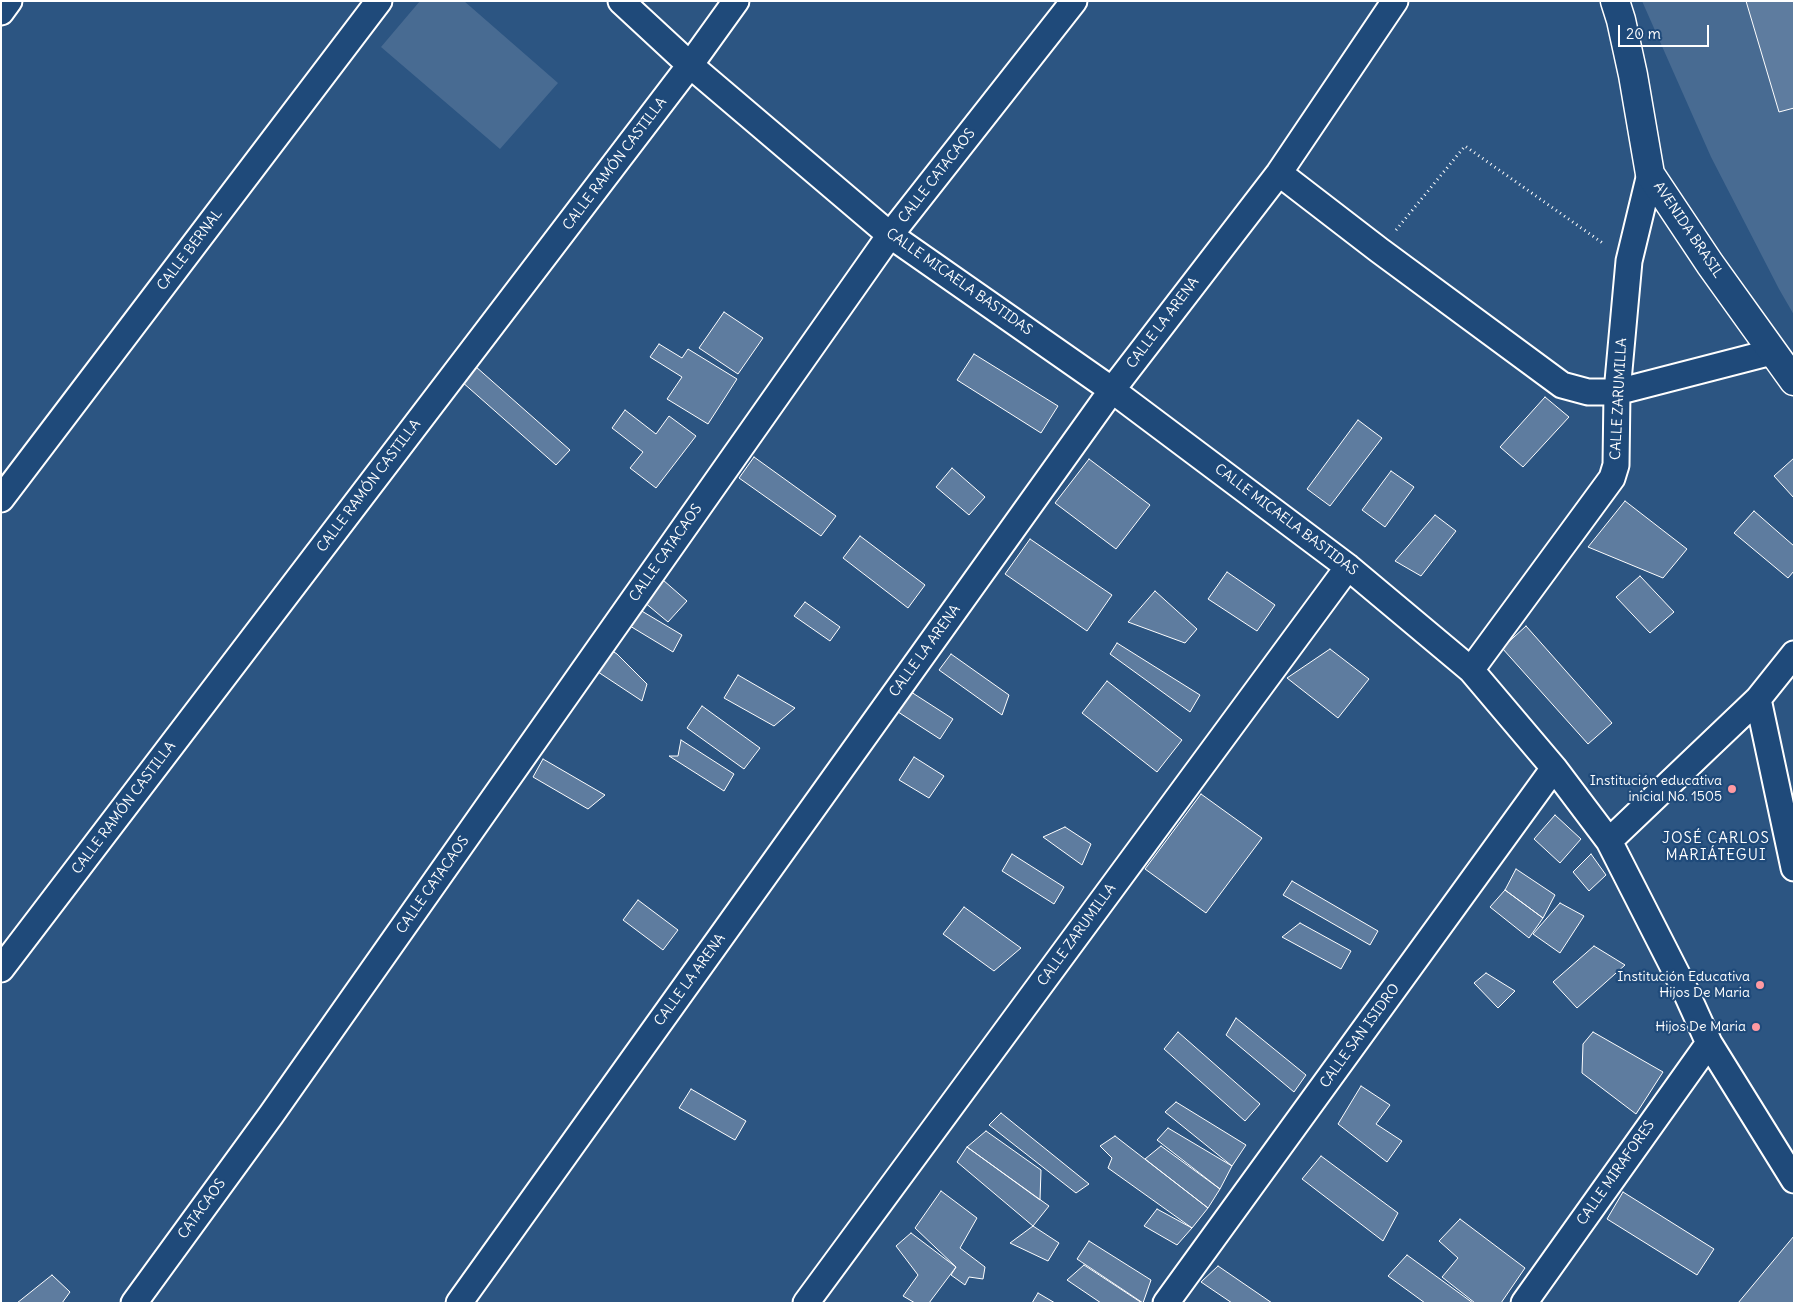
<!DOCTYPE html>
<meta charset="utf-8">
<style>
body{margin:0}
#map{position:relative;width:1795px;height:1304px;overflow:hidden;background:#2c5582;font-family:Delius,sans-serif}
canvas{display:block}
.frame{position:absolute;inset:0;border:2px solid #fff;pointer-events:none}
.scale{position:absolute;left:1618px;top:25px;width:91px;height:22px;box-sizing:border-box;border:2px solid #fff;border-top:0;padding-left:6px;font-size:15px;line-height:18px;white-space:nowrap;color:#fff;-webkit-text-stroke:4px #1f4a7a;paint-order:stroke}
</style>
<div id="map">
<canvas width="1795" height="1304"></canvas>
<div class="frame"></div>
<div class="scale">20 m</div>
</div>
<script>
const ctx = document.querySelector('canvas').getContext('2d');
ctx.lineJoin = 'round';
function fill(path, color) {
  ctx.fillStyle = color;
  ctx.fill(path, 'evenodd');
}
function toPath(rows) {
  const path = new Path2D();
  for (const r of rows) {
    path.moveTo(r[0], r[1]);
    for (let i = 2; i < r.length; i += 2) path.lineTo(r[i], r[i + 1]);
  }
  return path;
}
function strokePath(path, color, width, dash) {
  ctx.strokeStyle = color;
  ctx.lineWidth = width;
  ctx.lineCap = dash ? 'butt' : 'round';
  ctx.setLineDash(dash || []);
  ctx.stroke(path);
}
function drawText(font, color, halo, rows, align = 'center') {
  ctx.font = font + ' Delius,sans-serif';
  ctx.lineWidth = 4.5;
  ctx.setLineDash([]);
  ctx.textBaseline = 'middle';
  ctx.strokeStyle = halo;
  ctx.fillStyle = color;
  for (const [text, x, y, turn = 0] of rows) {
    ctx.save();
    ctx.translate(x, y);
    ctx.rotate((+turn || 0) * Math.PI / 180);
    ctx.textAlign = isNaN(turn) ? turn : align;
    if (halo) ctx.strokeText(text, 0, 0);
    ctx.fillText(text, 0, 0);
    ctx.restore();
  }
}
const green = toPath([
 [420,1,464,1,558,83,500,149,381,47],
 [1642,1,1794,1,1794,315,1779,289,1711,157]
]);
const building = toPath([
 [1746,1,1794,1,1794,108,1779,112,1746,1],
 [724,312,763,338,738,374,699,348,724,312],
 [659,344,682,358,688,349,737,379,708,424,667,399,682,377,650,357,659,344],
 [974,354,1058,406,1041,433,957,380,974,354],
 [475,366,570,450,556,465,461,381,475,366],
 [1545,397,1569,417,1523,467,1500,447,1545,397],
 [625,410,656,434,669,416,696,436,656,488,630,468,643,452,612,428,625,410],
 [1358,420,1382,438,1330,506,1307,489,1358,420],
 [754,457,836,516,821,536,739,478,754,457],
 [1794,458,1794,498,1774,476,1794,458],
 [1089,459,1150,505,1116,549,1055,503,1089,459],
 [952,468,985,497,969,515,936,487,952,468],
 [1391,471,1414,487,1385,527,1362,510,1391,471],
 [1625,501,1687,549,1663,578,1588,547,1625,501],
 [1754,511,1794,546,1794,571,1788,578,1734,533,1754,511],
 [1435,515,1456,531,1421,576,1395,561,1435,515],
 [860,536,925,585,908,608,843,558,860,536],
 [1030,539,1112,595,1087,631,1005,574,1030,539],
 [1227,572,1275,605,1257,631,1208,599,1227,572],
 [1640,576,1674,612,1650,633,1616,597,1640,576],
 [663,580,687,601,668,622,644,602,663,580],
 [1155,591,1197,629,1185,643,1128,622,1155,591],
 [805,602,840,627,830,641,794,616,805,602],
 [640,610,682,635,673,652,630,626,640,610],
 [1526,626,1612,723,1588,744,1502,648,1526,626],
 [1117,643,1200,695,1190,712,1110,654,1117,643],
 [603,645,617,654,647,684,642,701,589,666,603,645],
 [1330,649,1369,679,1338,718,1287,678,1330,649],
 [951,654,1009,695,1002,715,939,670,951,654],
 [738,675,795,708,774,726,724,698,738,675],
 [1107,681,1182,740,1157,772,1082,713,1107,681],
 [908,690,953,719,940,739,895,710,908,690],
 [702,706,760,748,744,769,687,728,702,706],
 [681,740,734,774,724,791,669,756,678,756,681,740],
 [914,757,944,776,929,798,899,780,914,757],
 [543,759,605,795,588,809,533,777,543,759],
 [1201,794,1262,838,1206,913,1145,869,1201,794],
 [1555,815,1581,839,1560,863,1534,839,1555,815],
 [1065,827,1091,844,1082,865,1043,837,1065,827],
 [1012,854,1064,887,1054,904,1002,871,1012,854],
 [1591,854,1606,875,1589,891,1573,872,1591,854],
 [1516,869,1555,895,1543,918,1505,890,1516,869],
 [1292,881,1378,931,1370,945,1283,895,1292,881],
 [1505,890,1543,918,1529,938,1490,907,1505,890],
 [638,900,678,930,663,950,623,920,638,900],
 [1560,903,1584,916,1560,953,1533,934,1560,903],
 [964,907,1021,948,994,971,943,934,964,907],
 [1300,923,1351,951,1341,969,1282,937,1300,923],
 [1594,946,1625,965,1577,1008,1553,982,1594,946],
 [1486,973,1515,991,1498,1008,1474,983,1486,973],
 [1236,1018,1306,1075,1294,1092,1226,1035,1236,1018],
 [1178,1032,1260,1104,1245,1121,1164,1049,1178,1032],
 [1593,1032,1663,1072,1636,1114,1582,1073,1583,1044,1593,1032],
 [1361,1086,1390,1105,1376,1124,1402,1141,1387,1162,1338,1124,1361,1086],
 [691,1089,746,1121,735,1140,679,1108,691,1089],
 [1176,1102,1246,1145,1232,1166,1165,1112,1176,1102],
 [1001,1113,1089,1184,1076,1193,989,1125,1001,1113],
 [1168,1128,1232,1166,1220,1189,1157,1140,1168,1128],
 [986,1131,1041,1170,1040,1200,967,1147,986,1131],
 [1115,1136,1208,1208,1192,1228,1108,1168,1112,1158,1100,1146,1115,1136],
 [1161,1146,1220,1189,1208,1208,1145,1159,1161,1146],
 [967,1147,1049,1206,1033,1226,957,1162,967,1147],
 [1321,1156,1398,1213,1383,1241,1302,1179,1321,1156],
 [941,1191,977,1218,960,1248,985,1267,983,1279,969,1277,965,1285,951,1275,956,1267,915,1228,941,1191],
 [1623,1192,1714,1249,1697,1275,1607,1219,1623,1192],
 [1157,1209,1192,1228,1177,1245,1144,1226,1157,1209],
 [1460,1219,1525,1268,1501,1303,1475,1303,1442,1277,1458,1258,1439,1241,1460,1219],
 [1033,1226,1059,1243,1048,1261,1010,1243,1033,1226],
 [911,1233,956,1267,929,1303,915,1303,903,1296,918,1275,896,1246,911,1233],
 [1794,1236,1794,1303,1738,1303,1794,1236],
 [1089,1241,1151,1280,1143,1303,1077,1259,1089,1241],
 [1407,1255,1473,1303,1425,1303,1388,1276,1407,1255],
 [1084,1265,1142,1303,1101,1303,1067,1280,1084,1265],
 [1218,1266,1272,1303,1232,1303,1201,1282,1218,1266],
 [52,1275,70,1292,62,1303,17,1303,52,1275],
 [1038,1293,1055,1303,1032,1303,1038,1293]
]);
const path = toPath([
 [1396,230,1465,146,1604,244]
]);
const minor = toPath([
 [621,1,690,65,890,235,1112,390,1348,567,1471,670,1554,768,1609,841,1685,990,1709,1043,1794,1180],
 [1,12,9,1],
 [1279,173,1379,250,1562,385,1588,392,1617,392,1772,352],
 [1,499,379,1],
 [1471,670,1612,478,1616,465,1617,392,1629,261,1650,174],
 [1758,699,1794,868],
 [1609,841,1758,699,1794,654],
 [1,969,690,65,736,1],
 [134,1303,271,1115,890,235,1074,1],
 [459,1303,1112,390,1279,173,1395,1],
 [806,1303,1348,567],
 [1166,1303,1554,768],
 [1524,1303,1709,1043]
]);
const tertiary = toPath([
 [1615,1,1621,20,1633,75,1650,174,1710,264,1794,381]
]);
const markers = [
 [1732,789,5,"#ff9aa2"],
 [1760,985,5,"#ff9aa2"],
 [1756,1027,5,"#ff9aa2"]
];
const streetNames = [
 ["CALLE RAMÓN CASTILLA",615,164,-53],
 ["CALLE CATACAOS",937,176,-52],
 ["AVENIDA BRASIL",1688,230,56],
 ["CALLE BERNAL",190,250,-53],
 ["CALLE MICAELA BASTIDAS",959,282,35],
 ["CALLE LA ARENA",1163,323,-53],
 ["CALLE ZARUMILLA",1619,399,-87],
 ["CALLE RAMÓN CASTILLA",369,486,-53],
 ["CALLE MICAELA BASTIDAS",1286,520,37],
 ["CALLE CATACAOS",666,553,-55],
 ["CALLE LA ARENA",925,651,-54],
 ["CALLE RAMÓN CASTILLA",124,808,-53],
 ["CALLE CATACAOS",433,885,-55],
 ["CALLE ZARUMILLA",1077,935,-54],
 ["CALLE LA ARENA",690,980,-54],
 ["CALLE SAN ISIDRO",1360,1036,-54],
 ["CALLE MIRAFORES",1616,1173,-55],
 ["CATACAOS",202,1209,-54]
];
const poiNames = [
 ["Institución educativa",1722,781],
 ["inicial No. 1505",1722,797],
 ["Institución Educativa",1750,977],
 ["Hijos De Maria",1750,993],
 ["Hijos De Maria",1746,1027]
];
const neighbourhoodNames = [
 ["JOSÉ CARLOS",1716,839],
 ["MARIÁTEGUI",1716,856]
];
fill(green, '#486b92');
fill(building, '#5e7c9f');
strokePath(building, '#fff', 1);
strokePath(minor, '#fff', 29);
strokePath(tertiary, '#fff', 31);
strokePath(path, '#fff', 3, [1, 4]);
strokePath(minor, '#1f4a7a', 25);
strokePath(tertiary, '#1f4a7a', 28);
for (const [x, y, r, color] of markers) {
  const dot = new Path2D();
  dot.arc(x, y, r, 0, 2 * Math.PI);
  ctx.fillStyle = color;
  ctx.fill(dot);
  strokePath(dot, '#1f4a7a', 2);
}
drawText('14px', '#fff', '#1f4a7a', streetNames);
drawText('14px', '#fff', '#1f4a7a', poiNames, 'right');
ctx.letterSpacing = '1px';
drawText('15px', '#fff', '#1f4a7a', neighbourhoodNames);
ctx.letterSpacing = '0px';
</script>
